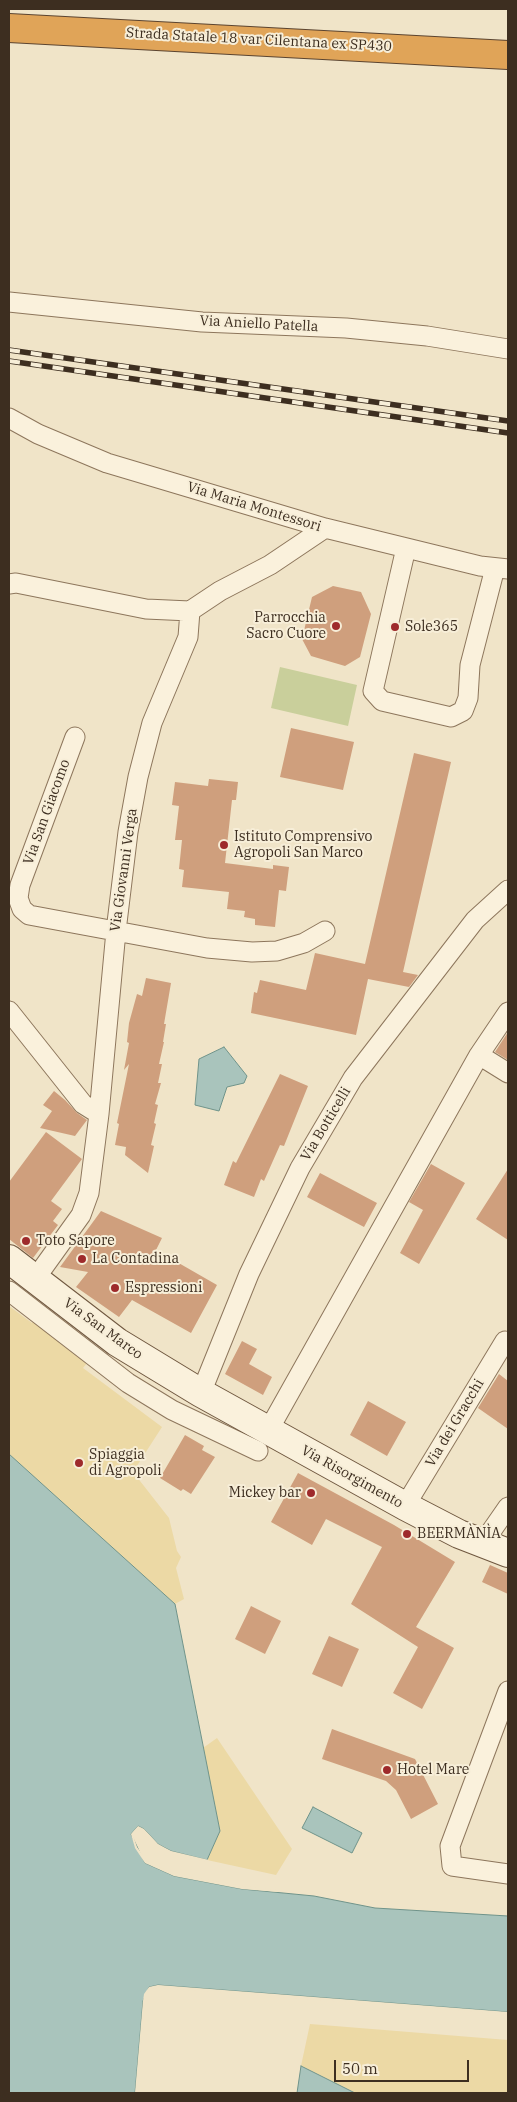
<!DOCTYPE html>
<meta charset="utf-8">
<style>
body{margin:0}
#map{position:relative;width:517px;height:2102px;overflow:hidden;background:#f0e4c8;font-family:"IBM Plex Serif",serif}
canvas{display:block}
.frame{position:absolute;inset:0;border:10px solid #3d2e20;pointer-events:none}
.scale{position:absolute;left:334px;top:2060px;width:135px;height:22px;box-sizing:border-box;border:2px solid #3d2e20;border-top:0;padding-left:6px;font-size:15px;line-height:18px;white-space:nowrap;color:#3d2e20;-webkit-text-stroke:4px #f7eed8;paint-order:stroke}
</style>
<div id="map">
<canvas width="517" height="2102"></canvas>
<div class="frame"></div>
<div class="scale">50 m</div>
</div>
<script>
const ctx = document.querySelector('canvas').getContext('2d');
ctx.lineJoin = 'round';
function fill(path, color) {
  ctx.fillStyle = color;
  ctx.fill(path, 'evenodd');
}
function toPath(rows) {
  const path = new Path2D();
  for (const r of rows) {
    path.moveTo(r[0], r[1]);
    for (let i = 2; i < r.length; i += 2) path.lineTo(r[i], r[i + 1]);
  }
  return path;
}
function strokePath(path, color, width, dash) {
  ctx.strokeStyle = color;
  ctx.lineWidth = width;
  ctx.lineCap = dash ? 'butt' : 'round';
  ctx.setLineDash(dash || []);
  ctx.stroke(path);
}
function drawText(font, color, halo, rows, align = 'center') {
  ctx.font = font + ' "IBM Plex Serif",serif';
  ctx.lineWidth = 4;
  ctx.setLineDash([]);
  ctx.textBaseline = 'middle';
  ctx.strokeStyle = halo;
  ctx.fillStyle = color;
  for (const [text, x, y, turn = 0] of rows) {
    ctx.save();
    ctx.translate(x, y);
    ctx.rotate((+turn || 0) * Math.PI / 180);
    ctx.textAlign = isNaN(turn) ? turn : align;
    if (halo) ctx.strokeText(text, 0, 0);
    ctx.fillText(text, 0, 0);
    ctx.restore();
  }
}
const green = toPath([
 [280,667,357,685,348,726,271,708]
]);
const sand = toPath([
 [9,1306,32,1323,33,1321,87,1363,83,1368,162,1427,133,1472,169,1518,177,1551,181,1557,176,1568,184,1599,175,1604,9,1454],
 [217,1738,292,1849,276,1875,207,1860,220,1831,203,1748],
 [310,2024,508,2040,508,2093,355,2093,301,2066]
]);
const water = toPath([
 [224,1047,247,1076,244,1083,227,1087,219,1111,195,1105,199,1059,224,1047],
 [9,1454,175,1604,220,1831,207,1860,171,1851,158,1844,144,1829,138,1826,131,1834,145,1863,174,1876,242,1889,314,1896,375,1908,508,1916,508,2012,158,1985,149,1987,143,2001,135,2093,9,2093,9,1454],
 [313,1807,362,1833,352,1853,302,1828,313,1807],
 [301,2066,355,2093,297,2093,301,2066]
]);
const pier = toPath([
 [138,1826,144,1829,158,1844,171,1851,209,1860,207,1862,170,1853,156,1846,139,1829,133,1835,137,1847,147,1861,175,1874,243,1886,278,1890,278,1892,242,1889,174,1876,145,1863,135,1848,131,1834],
 [158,1985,508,2012,508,2014,158,1988,151,1989,145,2001,137,2093,135,2093,143,2001,144,1994,149,1987]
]);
const building = toPath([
 [333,586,361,592,371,614,360,657,345,666,311,656,302,639,312,597],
 [291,728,354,742,343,790,280,777],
 [414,753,451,762,403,972,418,975,409,987,368,979,356,1035,251,1013,254,992,257,993,260,980,306,990,315,953,365,964],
 [209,779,238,782,236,800,232,800,225,863,273,869,273,865,289,867,286,891,279,890,275,927,255,925,255,919,244,917,245,911,227,909,229,892,182,887,184,870,179,869,182,840,175,840,179,806,172,805,175,782,208,786],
 [146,978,171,983,164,1024,166,1024,163,1042,164,1042,159,1064,162,1064,158,1083,161,1083,155,1104,158,1105,154,1123,156,1124,151,1145,154,1146,148,1173,125,1155,126,1147,115,1145,119,1124,117,1123,129,1064,124,1070,129,1043,127,1042,129,1023,137,994,142,996],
 [508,1032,508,1060,495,1052],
 [280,1074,308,1086,284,1146,280,1145,264,1181,261,1179,254,1197,224,1185,233,1161,236,1163],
 [54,1091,65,1100,77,1113,87,1120,75,1136,40,1128,52,1111,43,1105],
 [46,1132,82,1159,51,1201,62,1209,53,1221,58,1225,33,1258,9,1239,9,1182],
 [431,1164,465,1183,419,1264,400,1253,423,1210,409,1202],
 [508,1169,508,1240,476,1219],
 [320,1173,377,1203,364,1227,307,1197],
 [101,1211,162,1238,156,1250,217,1285,191,1333,132,1300,119,1317,76,1287,88,1272,60,1267],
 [242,1341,257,1349,249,1364,272,1377,263,1395,225,1374],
 [499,1374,508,1381,508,1429,478,1408],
 [368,1401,406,1422,387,1456,350,1435],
 [185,1435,204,1446,202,1450,215,1457,191,1494,183,1489,181,1491,160,1478],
 [298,1473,394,1525,455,1562,416,1627,454,1648,422,1709,393,1693,418,1647,351,1604,382,1547,326,1519,312,1545,271,1522],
 [490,1565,508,1573,508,1594,482,1582],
 [251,1606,281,1621,265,1654,235,1639],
 [329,1636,359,1649,342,1687,312,1674],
 [332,1729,415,1759,438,1804,411,1819,396,1790,386,1781,322,1759]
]);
const street = toPath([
 [9,302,202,322,346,328,427,336,508,349],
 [9,418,38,434,107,463,325,528,480,566,508,569],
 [406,548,373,691,382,701,451,717,463,711,468,698,470,665,495,568],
 [9,584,16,583,146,609,190,611],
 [75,737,20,885,18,898,22,909,29,915,207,948,252,952,277,951,304,943,325,931],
 [9,1011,83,1104,99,1114],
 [479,1055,508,1073],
 [35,1279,81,1215,89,1193,99,1114,116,931,128,832,138,777,152,723,188,637,190,611,220,591,270,565,325,528],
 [9,1291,128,1383,172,1410,258,1451],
 [201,1393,249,1274,300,1168,353,1078,475,920,508,890],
 [268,1431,479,1055,508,1012],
 [405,1506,505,1341],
 [483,1543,508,1507],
 [508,1691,450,1846,452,1866,508,1874]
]);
const secondary = toPath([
 [9,1259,117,1342,201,1393,405,1506,459,1534,508,1553]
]);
const highway = toPath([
 [9,28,508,55]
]);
const rail = toPath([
 [9,350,508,421],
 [9,361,508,433]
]);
const markers = [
 [336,626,5,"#9e2a2b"],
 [395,627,5,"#9e2a2b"],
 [224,845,5,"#9e2a2b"],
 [26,1241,5,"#9e2a2b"],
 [82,1259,5,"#9e2a2b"],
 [115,1288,5,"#9e2a2b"],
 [79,1463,5,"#9e2a2b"],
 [311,1493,5,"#9e2a2b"],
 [407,1534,5,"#9e2a2b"],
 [387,1770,5,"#9e2a2b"]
];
const streetNames = [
 ["Strada Statale 18 var Cilentana ex SP430",259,40,3],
 ["Via Aniello Patella",259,324,3],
 ["Via Maria Montessori",254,507,17],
 ["Via San Giacomo",47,812,-70],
 ["Via Giovanni Verga",124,870,-82],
 ["Via Botticelli",326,1124,-59],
 ["Via San Marco",103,1329,36],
 ["Via dei Gracchi",455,1423,-59],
 ["Via Risorgimento",352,1477,29]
];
const poiNames = [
 ["Parrocchia",326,618,"right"],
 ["Sacro Cuore",326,634,"right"],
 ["Sole365",405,627],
 ["Istituto Comprensivo",234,837],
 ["Agropoli San Marco",234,853],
 ["Toto Sapore",36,1241],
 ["La Contadina",92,1259],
 ["Espressioni",125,1288],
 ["Spiaggia",89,1455],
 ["di Agropoli",89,1471],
 ["Mickey bar",301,1493,"right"],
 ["BEERMÀNÌA",417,1534],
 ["Hotel Mare",397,1770]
];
fill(green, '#c9cf9b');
fill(sand, '#ecd9a5');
fill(water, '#a9c4bc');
strokePath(water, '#6f938a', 1);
fill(pier, '#f0e4c8');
fill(building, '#cf9f7d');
strokePath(street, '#8d765c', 21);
strokePath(secondary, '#6f573f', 30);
strokePath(highway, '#5b4430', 30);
strokePath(street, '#faf1dc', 19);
strokePath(secondary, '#faf1dc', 28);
strokePath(highway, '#e0a458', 28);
strokePath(rail, '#3d2e20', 5.5);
strokePath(rail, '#f7eed8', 4, [11]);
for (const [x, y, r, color] of markers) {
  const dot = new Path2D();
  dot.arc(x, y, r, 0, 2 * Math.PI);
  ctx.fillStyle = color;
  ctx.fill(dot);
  strokePath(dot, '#f7eed8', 2);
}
drawText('14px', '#3d2e20', '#f7eed8', streetNames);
drawText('14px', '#3d2e20', '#f7eed8', poiNames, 'left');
</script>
